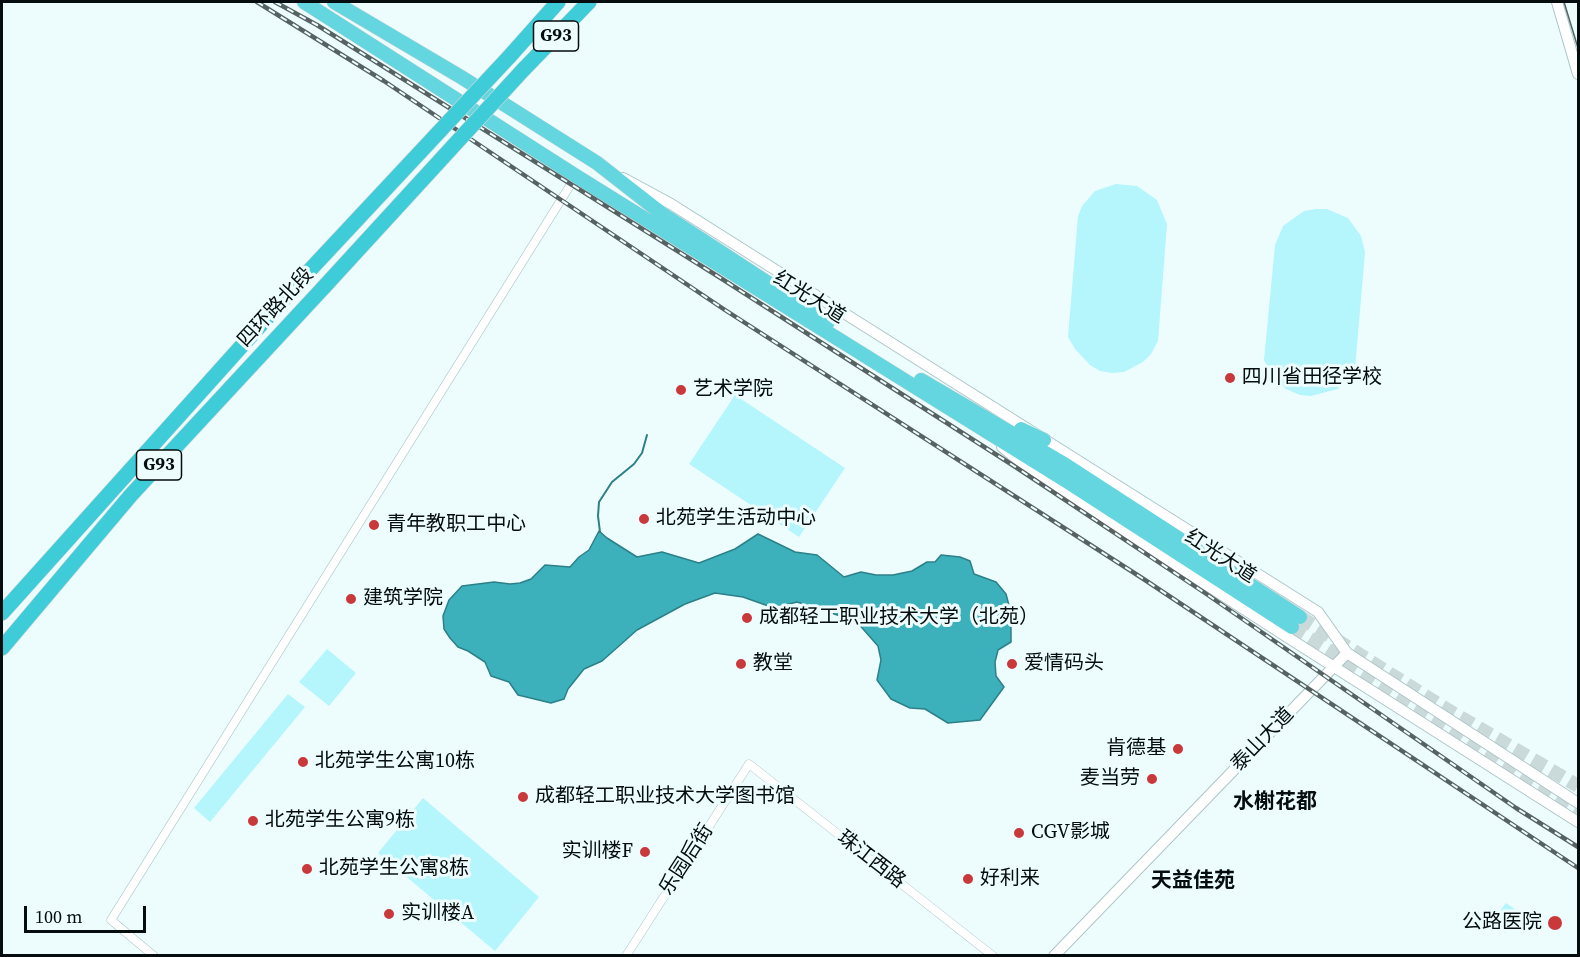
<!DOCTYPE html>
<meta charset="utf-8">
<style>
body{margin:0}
#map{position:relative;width:1580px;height:957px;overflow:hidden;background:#edfdfe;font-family:"Source Serif 4",serif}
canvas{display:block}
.frame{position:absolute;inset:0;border:3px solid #050d0e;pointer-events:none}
.scale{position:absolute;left:24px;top:906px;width:122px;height:27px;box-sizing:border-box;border:3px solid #050d0e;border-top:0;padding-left:8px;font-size:18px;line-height:21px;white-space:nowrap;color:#050d0e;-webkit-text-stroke:4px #edfdfe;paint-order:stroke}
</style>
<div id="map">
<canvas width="1580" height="957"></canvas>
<div class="frame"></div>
<div class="scale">100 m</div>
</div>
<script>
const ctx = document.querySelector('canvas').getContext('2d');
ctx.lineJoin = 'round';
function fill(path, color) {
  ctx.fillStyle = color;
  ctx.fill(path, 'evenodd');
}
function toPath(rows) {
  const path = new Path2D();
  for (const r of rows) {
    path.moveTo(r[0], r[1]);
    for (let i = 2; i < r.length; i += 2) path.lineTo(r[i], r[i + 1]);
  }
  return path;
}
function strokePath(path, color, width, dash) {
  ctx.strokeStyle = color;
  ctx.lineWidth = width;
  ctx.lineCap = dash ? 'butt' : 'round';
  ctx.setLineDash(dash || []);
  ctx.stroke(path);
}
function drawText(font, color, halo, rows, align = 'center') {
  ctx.font = font + ' "Source Serif 4","Noto Sans SC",serif';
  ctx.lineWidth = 6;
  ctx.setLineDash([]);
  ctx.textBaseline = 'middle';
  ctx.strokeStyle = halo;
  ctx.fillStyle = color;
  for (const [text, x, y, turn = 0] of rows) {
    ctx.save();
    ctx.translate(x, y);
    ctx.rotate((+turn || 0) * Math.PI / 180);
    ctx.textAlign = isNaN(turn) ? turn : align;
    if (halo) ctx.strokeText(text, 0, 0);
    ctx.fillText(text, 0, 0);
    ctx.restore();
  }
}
const green = toPath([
 [1116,184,1137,186,1157,200,1167,224,1158,341,1151,354,1143,362,1124,372,1112,373,1100,371,1090,365,1075,349,1068,337,1078,216,1082,206,1095,191],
 [1316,209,1327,209,1348,218,1361,236,1365,252,1355,369,1338,389,1311,396,1300,395,1286,389,1273,377,1264,360,1275,245,1283,226,1304,211],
 [735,395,845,468,799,537,689,464],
 [327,649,356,673,329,706,299,682],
 [288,694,305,707,210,822,194,808],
 [423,798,539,897,495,951,378,853],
 [1506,903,1519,912,1505,933,1491,923]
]);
const water = toPath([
 [599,531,607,538,637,557,662,552,699,563,735,549,758,534,795,552,817,555,844,577,861,572,876,575,893,575,912,571,927,562,935,562,941,555,960,557,970,561,974,574,996,582,1006,594,1011,613,1011,642,998,650,995,662,996,676,1004,687,980,720,948,723,925,709,910,708,891,699,877,680,881,660,878,646,856,621,797,602,774,608,743,597,715,593,685,604,637,630,602,661,584,669,568,689,564,699,551,703,518,695,509,682,491,676,485,662,468,651,458,647,450,638,444,629,443,616,449,600,462,586,494,582,510,584,520,583,531,579,545,565,570,567,579,557,589,550,599,531]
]);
const stream = toPath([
 [600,532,598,516,599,502,612,482,634,464,642,453,647,435]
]);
const trunkTunnel = toPath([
 [1300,617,1441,706,1578,786],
 [1292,627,1578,811]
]);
const minor = toPath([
 [154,956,111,920,576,176],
 [626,956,749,764,993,956]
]);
const tertiary = toPath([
 [1054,956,1347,653]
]);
const secondary = toPath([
 [1557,2,1578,74],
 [623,178,671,204,1318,612,1347,653,1578,803],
 [1002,447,1035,474,1287,637,1578,822]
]);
const trunk = toPath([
 [304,2,576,176,1068,482,1292,627],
 [334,2,461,77,597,163,661,213,828,322],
 [921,380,1066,465,1300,617],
 [1021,429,1044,440]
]);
const motorway = toPath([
 [509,57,558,2],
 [523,70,589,2],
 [2,613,309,271],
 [2,648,131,495,324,287]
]);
const tram = toPath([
 [1564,2,1578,48]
]);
const rail = toPath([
 [257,2,384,81,725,310,1142,578,1578,868],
 [275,2,317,25,719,277,1014,466,1205,593,1516,808,1578,847]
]);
const motorwayBridge = toPath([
 [309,271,509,57],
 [324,287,523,70]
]);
const markers = [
 [1230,378,6,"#c9393c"],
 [681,390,6,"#c9393c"],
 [644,519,6,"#c9393c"],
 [374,525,6,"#c9393c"],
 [351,599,6,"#c9393c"],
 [747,618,6,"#c9393c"],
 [741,664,6,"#c9393c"],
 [1012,664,6,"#c9393c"],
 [1178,749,6,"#c9393c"],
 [303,762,6,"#c9393c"],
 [1152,779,6,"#c9393c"],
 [523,797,6,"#c9393c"],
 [253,821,6,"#c9393c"],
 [1019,833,6,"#c9393c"],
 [645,852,6,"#c9393c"],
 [307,869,6,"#c9393c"],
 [968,879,6,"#c9393c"],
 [389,914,6,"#c9393c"],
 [1555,923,8,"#c9393c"]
];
const shields = [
 [556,36,45],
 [159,465,45]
];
const shieldNames = [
 ["G93",556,36],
 ["G93",159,465]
];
const streetNames = [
 ["红光大道",809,298,32],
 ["四环路北段",276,308,-47],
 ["红光大道",1220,557,33],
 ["泰山大道",1263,740,-46],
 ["乐园后街",687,860,-57],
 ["珠江西路",871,860,38]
];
const poiNames = [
 ["四川省田径学校",1242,378],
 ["艺术学院",693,390],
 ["北苑学生活动中心",656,519],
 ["青年教职工中心",386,525],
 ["建筑学院",363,599],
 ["成都轻工职业技术大学（北苑）",759,618],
 ["教堂",753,664],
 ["爱情码头",1024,664],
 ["肯德基",1166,749,"right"],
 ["北苑学生公寓10栋",315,762],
 ["麦当劳",1140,779,"right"],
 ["成都轻工职业技术大学图书馆",535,797],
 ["北苑学生公寓9栋",265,821],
 ["CGV影城",1031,833],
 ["实训楼F",633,852,"right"],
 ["北苑学生公寓8栋",319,869],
 ["好利来",980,879],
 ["实训楼A",401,914],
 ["公路医院",1542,923,"right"]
];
const neighbourhoodNames = [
 ["水榭花都",1275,803],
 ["天益佳苑",1193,882]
];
fill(green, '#b5f5fc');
fill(water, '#3cb1bc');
strokePath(water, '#2c8088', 1.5);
strokePath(stream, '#2c8088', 2);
strokePath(trunkTunnel, '#cad9da', 14, [14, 7]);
strokePath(minor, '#acc5c8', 9);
strokePath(tertiary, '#acc5c8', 12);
strokePath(secondary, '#acc5c8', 12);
strokePath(trunk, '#d7d8d8', 15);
strokePath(motorway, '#d7d8d8', 16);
strokePath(minor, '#fff', 8);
strokePath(tertiary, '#fff', 10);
strokePath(secondary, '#fff', 10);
strokePath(trunk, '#64d6e0', 14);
strokePath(motorway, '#3eccd9', 15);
strokePath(tram, '#576263', 1.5);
strokePath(rail, '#576263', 4.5);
strokePath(rail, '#edfdfe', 2, [7]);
strokePath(motorwayBridge, '#d7d8d8', 16, []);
strokePath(motorwayBridge, '#3eccd9', 15);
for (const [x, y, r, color] of markers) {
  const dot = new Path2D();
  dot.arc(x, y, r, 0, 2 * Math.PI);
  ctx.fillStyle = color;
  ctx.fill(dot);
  strokePath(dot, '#edfdfe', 2);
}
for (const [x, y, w] of shields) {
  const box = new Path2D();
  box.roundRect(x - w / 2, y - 15, w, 30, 4.5);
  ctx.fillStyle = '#edfdfe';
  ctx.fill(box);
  strokePath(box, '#050d0e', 1.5);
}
drawText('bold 18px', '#050d0e', null, shieldNames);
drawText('20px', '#050d0e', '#edfdfe', streetNames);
drawText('20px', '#050d0e', '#edfdfe', poiNames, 'left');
drawText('bold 21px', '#050d0e', '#edfdfe', neighbourhoodNames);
</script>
